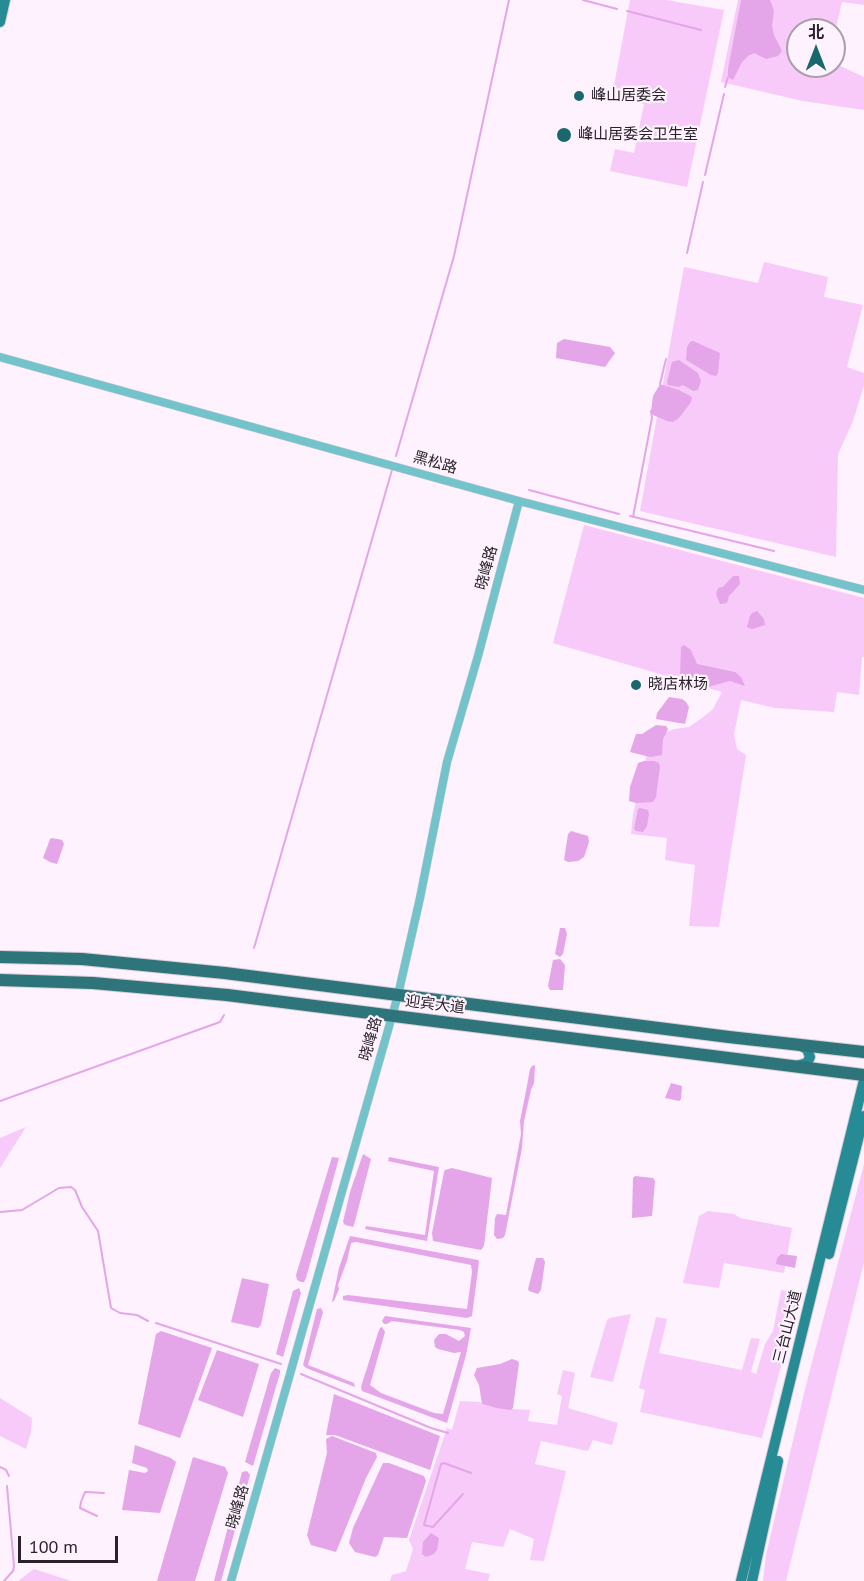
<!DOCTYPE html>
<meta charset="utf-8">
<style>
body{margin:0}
#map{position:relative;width:864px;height:1581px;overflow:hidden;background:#fdf2fd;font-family:"PT Sans","Noto Sans SC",sans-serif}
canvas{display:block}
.north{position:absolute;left:786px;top:18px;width:60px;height:60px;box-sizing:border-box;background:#fdf2fd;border:2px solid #a89fa8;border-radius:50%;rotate:0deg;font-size:16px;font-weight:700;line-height:24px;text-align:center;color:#292229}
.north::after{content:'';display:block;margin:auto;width:21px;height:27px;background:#1a676e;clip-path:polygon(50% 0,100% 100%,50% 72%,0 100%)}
.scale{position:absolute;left:18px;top:1536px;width:100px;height:27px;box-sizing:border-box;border:3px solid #292229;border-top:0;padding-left:8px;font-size:18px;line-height:21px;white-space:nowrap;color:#292229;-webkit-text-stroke:4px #fdf2fd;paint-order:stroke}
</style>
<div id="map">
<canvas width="864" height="1581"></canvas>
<div class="north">北</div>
<div class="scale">100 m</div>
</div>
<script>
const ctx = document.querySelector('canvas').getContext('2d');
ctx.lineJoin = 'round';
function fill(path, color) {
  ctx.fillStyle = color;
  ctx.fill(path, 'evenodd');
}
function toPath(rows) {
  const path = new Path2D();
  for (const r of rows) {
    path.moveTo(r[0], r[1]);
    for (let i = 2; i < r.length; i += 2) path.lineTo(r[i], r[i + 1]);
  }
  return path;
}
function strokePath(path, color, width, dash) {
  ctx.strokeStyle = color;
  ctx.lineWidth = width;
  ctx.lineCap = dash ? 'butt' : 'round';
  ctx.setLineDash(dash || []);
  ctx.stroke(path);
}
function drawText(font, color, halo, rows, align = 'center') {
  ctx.font = font + ' "PT Sans","Noto Sans SC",sans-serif';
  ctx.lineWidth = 4.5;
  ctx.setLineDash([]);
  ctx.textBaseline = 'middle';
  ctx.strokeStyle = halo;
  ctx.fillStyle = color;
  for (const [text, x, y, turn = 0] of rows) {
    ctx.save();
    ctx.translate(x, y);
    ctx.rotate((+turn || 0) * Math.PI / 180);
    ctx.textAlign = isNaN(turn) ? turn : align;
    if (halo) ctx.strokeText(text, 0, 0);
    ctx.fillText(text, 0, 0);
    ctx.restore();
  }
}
const green = toPath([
 [630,0,666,0,724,10,687,187,610,171,615,149,634,153,644,104,612,96],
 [738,0,864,0,864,5,842,2,834,36,834,30,798,30,798,66,834,66,834,63,864,77,864,110,803,101,721,82],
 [764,262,828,277,824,297,863,305,847,367,864,373,864,385,853,421,838,454,836,557,640,511,684,267,758,283],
 [584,525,864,598,864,657,862,657,859,695,837,692,834,712,775,708,741,700,734,734,737,749,746,755,719,927,689,926,695,865,665,860,667,838,631,834,633,815,648,748,660,735,674,729,689,727,702,718,713,709,722,692,553,643],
 [26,1127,0,1168,0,1138],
 [864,1164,864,1262,786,1581,763,1581,766,1555,806,1385],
 [708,1211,734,1214,740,1218,792,1228,784,1273,724,1263,719,1288,683,1283,699,1216],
 [781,1290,800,1294,762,1438,640,1412,645,1390,639,1388,656,1317,667,1319,659,1353,742,1370,751,1338,760,1339,751,1372,756,1374,765,1344,773,1331],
 [631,1314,613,1382,590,1377,607,1320,610,1318],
 [563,1370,575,1373,568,1408,618,1423,612,1445,593,1440,588,1451,541,1441,535,1464,566,1471,544,1561,530,1560,534,1539,510,1529,503,1547,472,1542,465,1569,490,1574,488,1581,390,1581,392,1575,406,1571,413,1549,409,1540,447,1428,452,1430,460,1401,480,1402,482,1404,496,1408,530,1410,528,1421,557,1425,562,1396,557,1394],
 [0,1398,32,1418,31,1432,26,1449,0,1436],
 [34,1569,71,1581,18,1581]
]);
const water = toPath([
 [741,0,770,0,774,11,772,26,774,35,782,51,778,56,766,59,754,53,748,56,742,62,733,80,728,77,728,69],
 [564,339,610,347,615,353,605,367,556,358,557,343],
 [693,341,720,353,718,373,716,376,711,375,686,360,687,347,690,342],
 [679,360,698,373,701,381,698,390,693,391,683,385,679,387,668,385,667,382,672,362],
 [660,384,679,390,692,397,691,402,679,418,673,422,667,421,653,415,651,411,653,396],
 [733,576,739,576,740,584,729,596,727,603,720,604,716,594,718,588,723,587],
 [757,611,764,619,765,625,752,629,747,627,750,616,752,613],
 [684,645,691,650,697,664,735,672,741,677,745,686,730,681,700,689,688,686,680,676,681,647],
 [669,697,682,699,686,702,689,707,685,724,656,719,657,713],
 [656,725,666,726,668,729,663,739,662,755,650,757,630,752,636,734,642,734],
 [644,761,654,761,659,763,660,767,656,797,653,802,636,803,629,801,630,787,638,763],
 [640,808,648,810,649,814,647,826,643,832,636,831,634,829,638,809],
 [571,831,588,836,589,842,584,857,578,861,568,862,564,860,568,834],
 [52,838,62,840,64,844,57,864,50,862,43,858,50,839],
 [560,928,565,928,567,934,563,954,560,957,555,954],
 [560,959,565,965,563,990,550,990,548,986,553,960],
 [535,1065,534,1083,531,1090,524,1121,522,1148,505,1235,503,1238,497,1239,494,1235,495,1218,497,1214,506,1215,521,1134,520,1121,526,1091,530,1069,532,1066],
 [671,1083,682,1086,681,1099,679,1101,665,1098],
 [363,1154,371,1159,354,1225,353,1227,345,1225,343,1222,350,1192],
 [332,1157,339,1158,306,1278,304,1282,301,1282,297,1280,296,1275],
 [389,1157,439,1167,427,1241,365,1229,366,1226,425,1235,434,1171,388,1161],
 [452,1168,492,1178,484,1246,481,1250,433,1241,432,1233,444,1172,445,1170],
 [635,1176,653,1178,655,1181,652,1216,632,1218,633,1178],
 [350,1236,478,1260,479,1262,472,1316,467,1318,343,1300,343,1296,348,1295,467,1309,472,1272,471,1265,356,1242,351,1243,347,1261,338,1285,339,1289,334,1301,332,1302,339,1268],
 [781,1254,797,1256,795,1268,776,1264,777,1258],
 [536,1258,543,1258,545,1262,541,1290,538,1294,529,1291,528,1289],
 [242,1278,269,1284,261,1325,258,1328,231,1322],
 [299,1288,301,1293,283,1357,276,1354,293,1291],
 [321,1308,323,1312,308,1365,354,1383,355,1387,306,1368,303,1365,317,1309],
 [385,1316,471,1328,466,1355,447,1423,362,1391,361,1387,378,1333,380,1328,382,1327,385,1332,370,1385,381,1393,434,1413,443,1414,461,1352,454,1353,438,1349,435,1347,434,1340,439,1334,446,1334,459,1341,465,1336,464,1332,460,1330,392,1321,387,1324,384,1324,382,1321],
 [161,1331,212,1348,180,1438,138,1424,156,1334],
 [217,1350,259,1364,243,1417,198,1400],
 [512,1359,518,1361,519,1363,513,1408,511,1410,496,1408,482,1404,479,1385,474,1375,477,1368,500,1364],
 [275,1368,280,1370,280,1373,253,1466,245,1462,271,1373],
 [334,1394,440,1436,430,1470,335,1435,326,1435],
 [332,1436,376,1453,377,1457,366,1478,336,1552,311,1545,307,1535,327,1453,326,1439],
 [135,1445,171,1458,176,1462,160,1513,122,1510,129,1470,145,1473,148,1471,147,1468,132,1463],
 [193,1457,225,1467,228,1473,195,1581,157,1581],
 [383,1463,389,1463,424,1476,426,1481,407,1538,384,1537,378,1555,375,1557,355,1552,349,1543,353,1528],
 [247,1471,250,1475,221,1581,214,1581,241,1476,242,1472],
 [431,1533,439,1538,437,1550,434,1554,426,1557,422,1554,423,1542]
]);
const stream = toPath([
 [583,0,617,9],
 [627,11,701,30],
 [725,87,728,77],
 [705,175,724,94],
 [687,253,703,182],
 [660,384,666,359],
 [396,456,454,256,509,0],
 [529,490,619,514],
 [630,516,774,551],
 [633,517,652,418,651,411],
 [254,948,392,470],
 [0,1101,220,1022,224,1015],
 [0,1212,22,1210,59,1188,71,1187,75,1190,82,1207,98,1231,111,1308,120,1313,137,1315,148,1321],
 [156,1323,281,1364],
 [301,1374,431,1428,448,1433],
 [0,1467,6,1470,9,1476],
 [463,1494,433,1527,424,1525,441,1464,444,1463,471,1473],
 [97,1516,80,1508,81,1502,85,1492,104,1493],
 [4,1581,13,1571,14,1566,7,1486]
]);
const minor = toPath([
 [0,357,519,501,864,590],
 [231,1581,398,995,420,898,447,762,478,656,519,501]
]);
const major = toPath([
 [0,22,5,0],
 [796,1066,807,1063,810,1057,807,1049,799,1045],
 [829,1254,864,1116],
 [741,1581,864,1080],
 [752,1581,778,1461]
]);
const highway = toPath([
 [0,957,82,959,225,973,729,1037,864,1052],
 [0,980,93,983,227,995,864,1075]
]);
const markers = [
 [579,96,6,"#1a676e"],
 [564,135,8,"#1a676e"],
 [636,685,6,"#1a676e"]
];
const poiNames = [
 ["峰山居委会",591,96],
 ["峰山居委会卫生室",578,135],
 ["晓店林场",648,685]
];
const streetNames = [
 ["黑松路",435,463,16],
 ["晓峰路",487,568,-75],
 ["迎宾大道",435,1005,7],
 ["晓峰路",371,1039,-74],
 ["三台山大道",788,1327,-76],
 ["晓峰路",238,1507,-74]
];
fill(green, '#f7caf9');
fill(water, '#e5a5e9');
strokePath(stream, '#e5a5e9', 2);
strokePath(minor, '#d7cdd7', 9);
strokePath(major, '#d7cdd7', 12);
strokePath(highway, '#d7cdd7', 14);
strokePath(minor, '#73c3cb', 8);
strokePath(major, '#268b94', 10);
strokePath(highway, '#2d747b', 12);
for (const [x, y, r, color] of markers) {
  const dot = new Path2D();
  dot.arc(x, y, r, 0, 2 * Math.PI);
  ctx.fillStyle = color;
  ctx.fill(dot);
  strokePath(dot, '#fdf2fd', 2);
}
drawText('15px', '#292229', '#fdf2fd', poiNames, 'left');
drawText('15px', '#292229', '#fdf2fd', streetNames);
</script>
